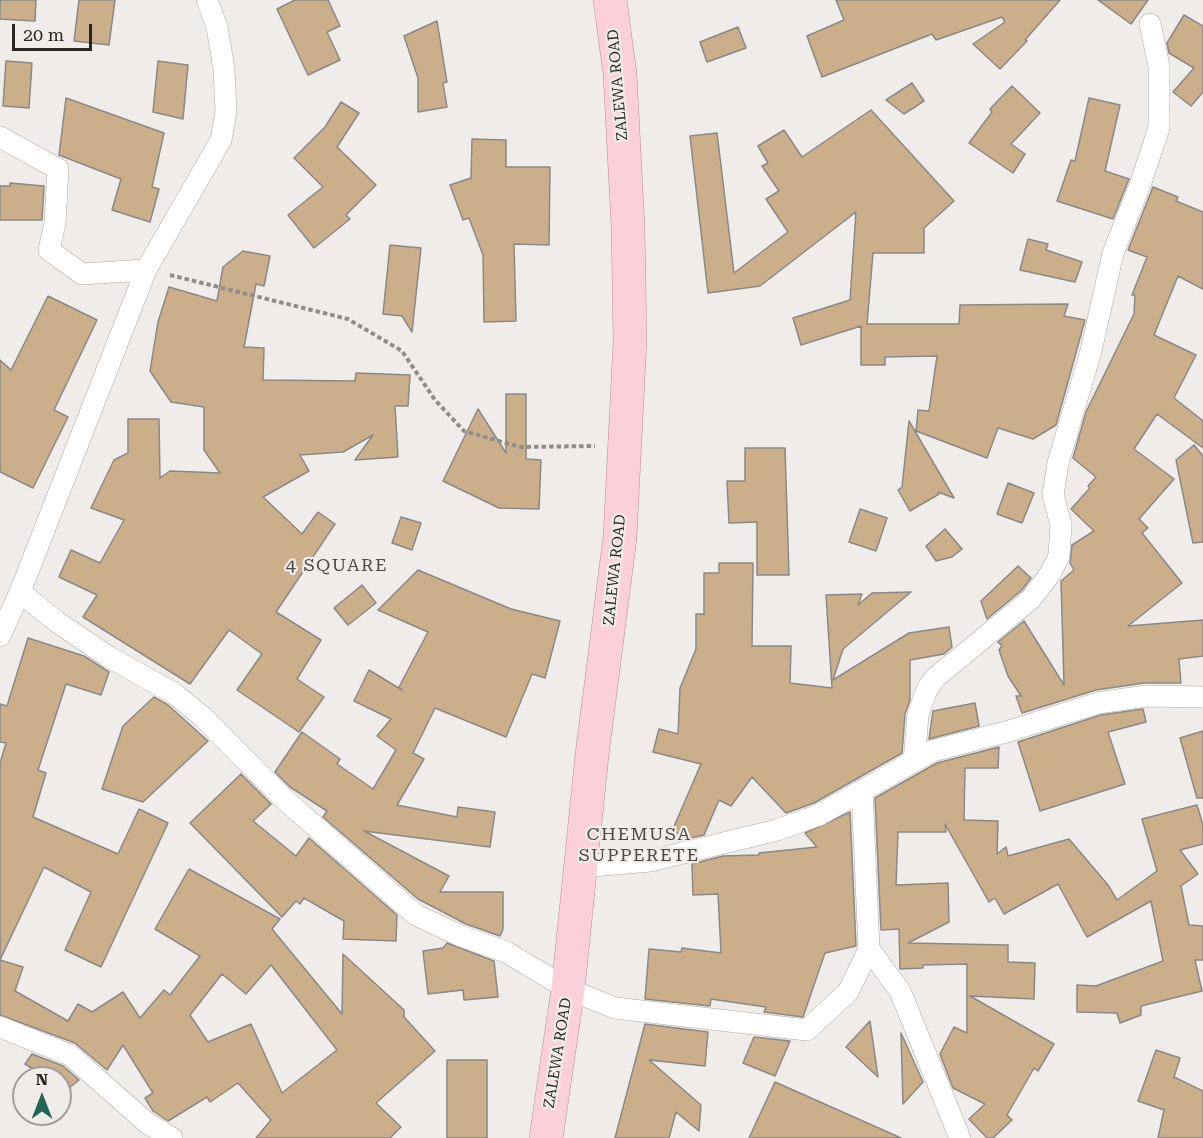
<!DOCTYPE html>
<style>
body{margin:0}
#map{position:relative;width:1203px;height:1138px;overflow:hidden;background:#f0ece9;font-family:"Roboto Serif",serif}
canvas{display:block}
.north{position:absolute;left:12px;top:1066px;width:60px;height:60px;box-sizing:border-box;background:#f0ece9;border:2px solid #a09d9b;border-radius:50%;rotate:0deg;font-size:16px;font-weight:700;line-height:24px;text-align:center;color:#292726}
.north::after{content:'';display:block;margin:auto;width:21px;height:27px;background:#236555;clip-path:polygon(50% 0,100% 100%,50% 72%,0 100%)}
.scale{position:absolute;left:12px;top:24px;width:80px;height:27px;box-sizing:border-box;border:3px solid #292726;border-top:0;padding-left:8px;font-size:18px;line-height:21px;white-space:nowrap;color:#292726;-webkit-text-stroke:4px #f0ece9;paint-order:stroke}
</style>
<div id="map">
<canvas width="1203" height="1138"></canvas>
<div class="north">N</div>
<div class="scale">20 m</div>
</div>
<script>
const ctx = document.querySelector('canvas').getContext('2d');
ctx.lineJoin = 'round';
function fill(path, color) {
  ctx.fillStyle = color;
  ctx.fill(path, 'evenodd');
}
function toPath(rows) {
  const path = new Path2D();
  for (const r of rows) {
    path.moveTo(r[0], r[1]);
    for (let i = 2; i < r.length; i += 2) path.lineTo(r[i], r[i + 1]);
  }
  return path;
}
function strokePath(path, color, width, dash) {
  ctx.strokeStyle = color;
  ctx.lineWidth = width;
  ctx.lineCap = dash ? 'butt' : 'round';
  ctx.setLineDash(dash || []);
  ctx.stroke(path);
}
function drawText(font, color, halo, rows, align = 'center') {
  ctx.font = font + ' "Roboto Serif",serif';
  ctx.lineWidth = 4.5;
  ctx.setLineDash([]);
  ctx.textBaseline = 'middle';
  ctx.strokeStyle = halo;
  ctx.fillStyle = color;
  for (const [text, x, y, turn = 0] of rows) {
    ctx.save();
    ctx.translate(x, y);
    ctx.rotate((+turn || 0) * Math.PI / 180);
    ctx.textAlign = isNaN(turn) ? turn : align;
    if (halo) ctx.strokeText(text, 0, 0);
    ctx.fillText(text, 0, 0);
    ctx.restore();
  }
}
const building = toPath([
 [0,0,36,0,35,21,0,19,0,0],
 [79,0,115,0,109,45,74,41,79,0],
 [295,0,328,0,340,26,327,32,340,60,308,75,277,9,295,0],
 [836,0,1060,0,1025,40,1027,41,1000,69,973,44,1005,22,1002,17,936,40,932,34,822,77,807,36,844,20,836,0],
 [1098,0,1148,0,1131,24,1098,0],
 [1184,15,1203,26,1203,92,1191,106,1173,92,1194,68,1169,53,1167,43,1184,15],
 [437,21,447,82,443,83,447,107,418,112,418,78,404,36,437,21],
 [738,27,746,48,707,62,700,42,738,27],
 [6,61,32,63,29,108,3,106,6,61],
 [158,61,188,65,183,119,153,112,158,61],
 [912,83,924,101,904,114,886,100,912,83],
 [1012,86,1040,113,1011,144,1025,154,1013,173,969,143,992,112,990,109,1012,86],
 [66,98,164,133,152,187,159,189,150,222,112,210,121,179,59,155,66,98],
 [1089,98,1120,105,1105,171,1129,179,1113,219,1057,201,1071,160,1075,161,1089,98],
 [341,102,359,113,337,147,376,185,346,215,350,219,314,248,288,215,323,187,294,158,325,127,341,102],
 [871,110,954,201,924,228,924,253,873,253,867,324,959,324,960,305,1068,304,1064,316,1085,320,1056,425,1033,439,998,428,987,458,916,431,918,410,929,411,937,356,885,357,885,365,861,365,861,326,801,345,793,318,850,300,856,212,760,286,708,293,690,136,717,133,734,273,788,232,766,199,779,191,762,166,768,163,758,146,784,130,802,157,871,110],
 [472,139,506,140,506,167,550,167,549,245,514,244,516,321,484,322,483,255,469,218,463,220,450,185,471,178,472,139],
 [10,183,44,186,42,220,0,220,0,186,10,186,10,183],
 [1153,187,1178,197,1176,201,1203,212,1203,289,1178,276,1154,335,1196,355,1174,398,1203,421,1203,448,1157,414,1134,449,1174,479,1139,519,1148,528,1142,533,1182,583,1128,626,1203,620,1203,656,1179,659,1181,683,1144,683,1096,690,1022,713,1016,696,1021,696,1008,676,999,650,1002,646,998,642,1024,621,1064,685,1061,581,1074,570,1070,563,1072,545,1094,531,1071,509,1090,488,1088,486,1096,477,1073,458,1086,412,1134,314,1135,295,1132,295,1147,257,1128,250,1153,187],
 [1028,239,1048,244,1046,250,1082,262,1075,282,1020,270,1028,239],
 [390,245,421,248,412,332,402,316,383,314,390,245],
 [243,251,270,256,264,286,256,284,244,347,264,348,263,380,355,381,356,373,410,375,408,406,395,406,398,457,355,460,373,435,343,452,300,455,309,471,263,497,302,534,318,512,335,524,276,612,321,640,297,679,324,697,299,732,237,690,262,654,229,630,190,684,83,617,97,595,59,577,71,550,100,563,124,520,91,508,114,460,128,453,128,419,159,419,160,478,170,471,220,473,204,450,204,407,171,402,150,371,158,322,169,287,217,301,223,267,243,251],
 [48,296,97,320,54,410,68,417,33,488,0,472,0,360,11,370,48,296],
 [506,394,526,394,526,459,541,460,539,509,499,508,443,481,478,409,506,453,506,394],
 [909,421,954,498,938,492,939,494,910,511,898,490,902,487,909,421],
 [1194,445,1203,456,1203,542,1193,543,1176,460,1194,445],
 [745,448,785,448,789,575,757,575,757,522,729,523,727,481,745,481,745,448],
 [1008,483,1034,493,1022,523,997,514,1008,483],
 [860,509,887,518,876,551,849,542,860,509],
 [401,517,421,523,412,550,392,543,401,517],
 [945,529,962,549,952,557,936,561,926,546,945,529],
 [719,563,753,563,752,646,791,646,790,683,832,688,826,595,862,594,858,605,872,593,911,592,843,649,833,680,909,633,949,627,952,647,944,654,910,660,910,700,905,714,902,753,814,803,786,813,752,777,731,806,719,800,704,835,690,838,672,831,701,764,653,752,659,729,678,734,680,688,696,649,696,614,704,614,704,573,719,573,719,563],
 [1018,566,1031,578,1022,590,987,619,981,601,1018,566],
 [418,570,511,609,560,621,545,678,532,674,506,737,435,708,413,753,424,759,397,805,457,817,458,807,495,812,490,847,364,831,449,876,440,892,503,892,503,929,500,936,466,924,418,899,323,817,327,811,290,787,275,772,302,732,340,759,337,764,373,789,396,750,377,736,391,719,354,701,369,670,402,690,399,687,428,632,378,610,418,570],
 [362,585,376,603,348,625,334,608,362,585],
 [28,638,84,656,109,672,101,695,66,684,38,770,46,773,33,817,118,854,139,809,168,823,101,967,65,950,91,892,44,867,0,960,23,967,15,991,68,1021,78,1004,92,1012,123,992,140,1018,164,990,170,995,200,956,155,929,189,869,280,919,272,929,342,1014,343,954,404,1010,404,1017,435,1051,376,1103,401,1127,390,1138,256,1138,271,1120,238,1083,210,1102,207,1097,168,1121,153,1111,145,1098,153,1093,123,1045,107,1070,75,1043,0,1015,0,763,6,743,0,742,0,704,7,706,28,638],
 [271,965,337,1050,282,1093,251,1024,208,1042,190,1015,222,974,246,994,271,965],
 [154,697,168,705,208,741,143,802,102,789,123,726,154,697],
 [975,703,979,726,929,739,933,711,975,703],
 [1143,709,1146,722,1108,732,1125,784,1040,811,1018,742,1101,715,1143,709],
 [1203,731,1203,798,1197,798,1180,738,1203,731],
 [999,747,998,768,965,768,964,820,998,821,997,854,1006,847,1008,856,1069,839,1108,885,1117,900,1157,871,1142,819,1197,805,1203,825,1203,844,1180,850,1198,874,1181,886,1189,925,1203,926,1203,960,1195,960,1202,991,1141,1006,1141,1015,1120,1023,1117,1013,1077,1012,1077,985,1096,986,1163,961,1151,901,1087,937,1058,884,1004,914,995,898,989,902,945,824,946,832,898,832,896,885,948,883,949,922,908,943,1008,945,1008,962,1035,963,1034,999,970,996,1054,1044,1038,1071,1034,1068,1007,1115,1012,1120,993,1138,987,1138,969,1119,985,1104,953,1088,940,1054,954,1027,967,1033,967,964,923,965,923,968,900,969,899,929,881,930,875,798,937,763,999,747],
 [241,774,271,804,253,821,296,856,309,838,397,915,396,941,343,939,344,921,304,898,300,904,296,901,282,917,190,823,241,774],
 [850,812,856,946,825,953,803,1017,764,1012,766,1007,711,999,710,1006,645,999,649,949,681,952,682,948,721,953,718,894,693,895,692,864,723,856,759,855,759,853,817,847,805,833,850,812],
 [447,943,494,961,498,997,464,1000,463,990,428,994,423,951,443,948,447,943],
 [870,1021,878,1077,846,1047,870,1021],
 [645,1024,708,1032,705,1066,649,1060,701,1105,699,1131,676,1112,669,1138,615,1138,645,1024],
 [901,1033,923,1082,903,1104,901,1033],
 [754,1037,790,1041,775,1076,743,1063,754,1037],
 [1156,1050,1180,1058,1174,1077,1203,1091,1203,1138,1158,1138,1164,1110,1138,1101,1156,1050],
 [32,1054,63,1066,79,1080,64,1092,60,1087,60,1078,47,1078,25,1064,32,1054],
 [447,1060,487,1060,487,1138,447,1138,447,1060],
 [775,1082,901,1138,749,1138,775,1082]
]);
const path = toPath([
 [170,275,348,319,402,351,435,400,464,431,520,447,595,446]
]);
const minor = toPath([
 [0,137,58,169,55,223,49,250,82,274,146,270],
 [20,592,57,622,109,657,175,694,204,718,284,799,416,915,461,936,506,952,568,989,615,1008,807,1030,848,992,869,949,862,790],
 [0,636,20,592,146,270,221,140,226,112,224,69,217,27,207,0],
 [914,761,918,715,927,689,935,678,1031,599,1050,574,1059,556,1061,525,1053,495,1058,463,1091,351,1113,253,1140,185,1159,128,1159,66,1150,24],
 [580,867,650,861,777,830,819,815,932,751,1006,732,1098,703,1146,696,1203,697],
 [869,949,900,991,960,1138],
 [0,1027,70,1055,147,1123,172,1138]
]);
const trunk = toPath([
 [546,1138,568,989,592,755,620,537,630,341,628,227,620,74,610,0]
]);
const streetNames = [
 ["ZALEWA ROAD",618,85,-95],
 ["ZALEWA ROAD",615,570,-84],
 ["ZALEWA ROAD",558,1053,-81]
];
const quarterNames = [
 ["4 SQUARE",337,566],
 ["CHEMUSA",639,835],
 ["SUPPERETE",639,856]
];
fill(building, '#cbaf8b');
strokePath(building, '#8b8885', 1.5);
strokePath(minor, '#adaaa7', 22);
strokePath(trunk, '#b28d95', 34);
strokePath(path, '#8f8c8a', 4, [4.5, 3]);
strokePath(minor, '#fff', 21);
strokePath(trunk, '#fcd0da', 33);
drawText('15px', '#292726', '#f0ece9', streetNames);
ctx.letterSpacing = '1.5px';
drawText('18px', '#4c4946', '#f0ece9', quarterNames);
ctx.letterSpacing = '0px';
</script>
